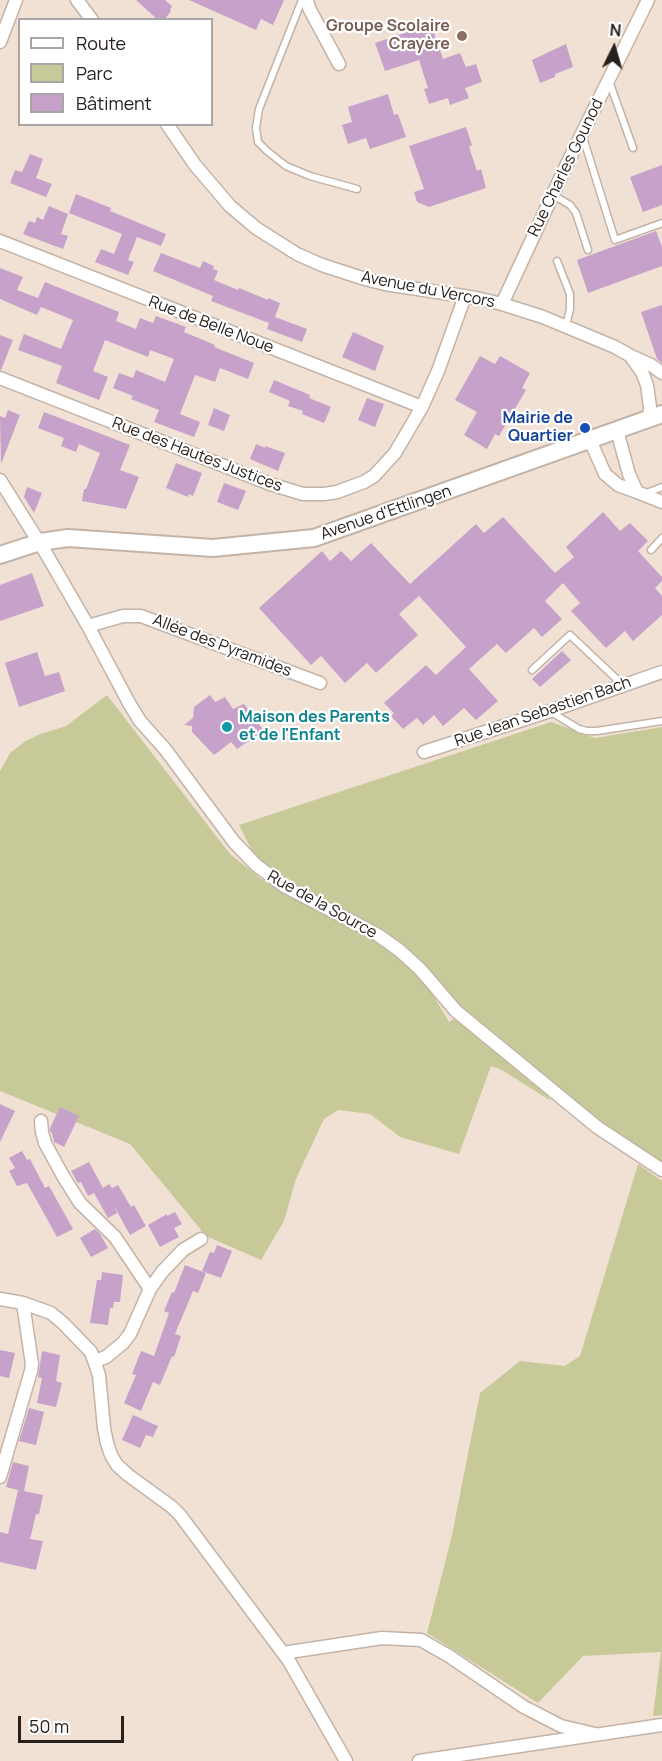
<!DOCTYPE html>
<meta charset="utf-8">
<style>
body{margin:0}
#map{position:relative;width:662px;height:1761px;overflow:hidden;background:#f1e1d5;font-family:Manrope,sans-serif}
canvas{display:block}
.legend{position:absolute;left:18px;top:18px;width:195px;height:108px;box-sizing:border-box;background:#fff;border:2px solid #a9a6a5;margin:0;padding:8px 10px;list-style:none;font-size:18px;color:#27211d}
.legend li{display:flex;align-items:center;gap:12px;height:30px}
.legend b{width:30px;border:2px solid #a9a6a5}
.north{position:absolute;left:584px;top:18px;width:60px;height:60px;-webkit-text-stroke:4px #fff;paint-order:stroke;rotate:5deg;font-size:16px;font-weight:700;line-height:24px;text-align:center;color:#27211d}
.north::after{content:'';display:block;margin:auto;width:21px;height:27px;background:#27211d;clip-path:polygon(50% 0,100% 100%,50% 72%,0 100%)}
.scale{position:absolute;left:18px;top:1716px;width:106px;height:27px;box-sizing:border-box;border:3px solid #27211d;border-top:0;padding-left:8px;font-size:18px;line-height:21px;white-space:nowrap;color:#27211d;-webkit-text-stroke:4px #fff;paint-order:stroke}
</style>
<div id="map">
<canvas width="662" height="1761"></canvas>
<ul class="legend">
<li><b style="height:8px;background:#fff"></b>Route</li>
<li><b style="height:16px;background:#c7ca98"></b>Parc</li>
<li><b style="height:16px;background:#c6a1c9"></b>Bâtiment</li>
</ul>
<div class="north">N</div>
<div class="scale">50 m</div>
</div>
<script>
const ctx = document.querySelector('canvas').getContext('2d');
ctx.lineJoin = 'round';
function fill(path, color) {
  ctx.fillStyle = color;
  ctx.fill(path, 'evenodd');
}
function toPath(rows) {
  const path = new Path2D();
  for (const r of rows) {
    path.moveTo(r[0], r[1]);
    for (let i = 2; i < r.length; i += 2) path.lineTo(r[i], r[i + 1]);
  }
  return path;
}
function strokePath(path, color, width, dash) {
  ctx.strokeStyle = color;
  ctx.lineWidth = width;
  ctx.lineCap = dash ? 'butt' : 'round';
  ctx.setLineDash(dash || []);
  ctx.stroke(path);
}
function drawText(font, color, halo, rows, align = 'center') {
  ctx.font = font + ' Manrope,sans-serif';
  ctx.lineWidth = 4.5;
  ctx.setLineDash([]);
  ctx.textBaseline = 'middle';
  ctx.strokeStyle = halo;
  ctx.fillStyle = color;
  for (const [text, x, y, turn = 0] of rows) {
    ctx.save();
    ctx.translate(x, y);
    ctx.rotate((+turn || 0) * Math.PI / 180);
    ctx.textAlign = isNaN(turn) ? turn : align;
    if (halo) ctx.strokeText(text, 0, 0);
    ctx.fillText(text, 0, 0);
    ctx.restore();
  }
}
const green = toPath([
 [107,695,230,854,261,879,291,898,329,915,371,938,394,953,413,968,427,985,449,1022,454,1019,500,1052,545,1093,551,1101,502,1070,491,1066,459,1154,400,1137,370,1114,338,1110,324,1119,296,1179,284,1221,261,1260,206,1236,130,1144,0,1091,0,771,11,752,26,741,38,735,66,726],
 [551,722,595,738,662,727,662,1162,599,1123,471,1019,426,967,405,946,312,894,256,859,239,825],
 [638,1164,662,1181,662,1715,653,1716,661,1652,583,1656,538,1703,427,1633,452,1535,480,1393,520,1361,565,1366,580,1356]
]);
const building = toPath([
 [136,0,165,0,172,6,170,10,171,11,164,20,158,20],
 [189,0,284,0,273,25,261,19,256,30],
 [431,24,443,59,460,53,466,67,476,64,482,82,465,88,469,98,450,105,448,98,429,104,424,89,428,88,419,60,385,71,375,43],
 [566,44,573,67,555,74,555,77,540,83,532,60],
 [388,94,394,115,398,114,406,137,370,149,366,138,348,144,342,125,352,122,348,107],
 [466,127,472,145,469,147,477,171,481,169,486,188,429,207,417,202,414,192,424,189,409,146],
 [30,154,43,159,36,178,52,184,46,197,10,183,15,170,22,172],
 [662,165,662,205,643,212,630,177],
 [76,194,111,208,110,211,166,234,161,246,137,237,128,260,134,262,128,275,95,262,101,249,114,254,122,234,69,213],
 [49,206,68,214,61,234,68,236,63,249,23,234,29,221,35,223,37,217,43,220],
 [656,231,662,247,662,266,588,293,577,260],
 [161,253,200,268,203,261,214,266,213,269,218,271,214,280,238,290,239,288,268,300,268,298,280,303,275,317,307,329,302,342,267,329,269,323,211,301,213,296,153,271],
 [0,268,23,277,17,290,38,298,45,282,119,312,116,321,136,329,140,318,153,323,156,316,186,327,184,332,215,345,214,347,254,363,248,379,220,368,215,382,195,375,180,414,200,422,194,437,154,422,159,410,131,399,133,396,113,388,119,373,133,378,136,370,165,382,174,359,150,350,148,357,105,340,93,371,108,377,99,400,56,383,62,366,18,350,24,334,61,349,73,320,41,307,37,315,0,299],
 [662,305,662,363,657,359,641,312],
 [353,332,384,346,375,371,342,357],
 [0,335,13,340,1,370,0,370],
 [480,356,495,364,500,356,530,373,522,388,526,390,499,436,495,434,487,449,464,435,477,412,455,400],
 [274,380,310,395,309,398,331,407,324,423,302,414,303,411,288,406,290,401,269,392],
 [367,398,384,404,375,427,358,420],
 [214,408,230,415,224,431,208,425],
 [8,410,20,415,1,464,0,416,5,418],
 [44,412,130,445,120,470,139,477,126,509,82,501,84,489,86,489,100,453,79,444,76,452,61,446,64,438,38,428],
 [256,444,265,448,265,446,285,453,278,471,250,459],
 [176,463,202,473,193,496,189,494,188,497,166,488],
 [224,483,246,491,238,510,217,502],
 [27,487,42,493,34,513,24,497],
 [603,512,620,531,630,523,648,541,638,551,662,577,662,581,655,588,662,596,662,615,633,641,625,631,606,648,571,611,580,603,563,583,545,601,562,619,542,637,534,628,506,653,497,644,469,669,498,701,476,720,464,708,443,726,434,715,423,725,417,718,403,729,391,716,394,713,384,703,426,665,436,675,466,647,419,596,399,614,418,635,376,673,367,663,345,683,321,656,311,665,259,608,322,551,330,561,341,551,351,561,371,543,410,584,476,524,484,533,503,517,555,573,574,557,566,547],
 [32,573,44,606,0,621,0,585],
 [562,651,571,660,540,687,532,679],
 [37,652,45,676,59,672,65,691,19,707,5,663],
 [210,695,215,702,225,697,233,709,244,704,264,731,237,749,231,742,214,755,192,732,192,726,184,725,193,718,194,707],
 [0,1104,15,1111,0,1142],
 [60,1107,79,1116,64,1147,54,1142,52,1133,50,1131,50,1128],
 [22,1151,27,1160,30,1159,45,1188,49,1186,73,1229,57,1237,27,1183,17,1186,9,1171,15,1168,9,1158],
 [89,1162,103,1188,109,1184,112,1188,118,1185,131,1207,134,1205,146,1226,130,1235,114,1206,117,1213,108,1218,94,1193,88,1196,81,1182,78,1183,71,1171],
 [175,1212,182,1224,174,1228,179,1237,160,1247,148,1225,167,1214,167,1216],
 [95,1229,100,1234,108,1248,91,1257,80,1238],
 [217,1245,232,1251,221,1278,202,1271,210,1252,214,1253],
 [185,1265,206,1273,198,1293,193,1291,175,1334,181,1336,174,1357,172,1356,160,1385,153,1382,141,1411,124,1403,136,1375,132,1374,141,1351,154,1356,169,1313,164,1311,172,1292,174,1293],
 [102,1272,123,1275,120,1302,114,1302,113,1308,110,1308,108,1325,90,1323,97,1280,101,1280],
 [0,1350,15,1353,9,1378,0,1376],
 [42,1351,60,1355,56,1381,62,1383,56,1407,37,1403,42,1378,38,1377],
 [29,1408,44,1412,36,1445,19,1441],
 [133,1415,158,1426,153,1437,146,1435,140,1448,122,1440],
 [13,1462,29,1466,24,1491,43,1495,39,1514,36,1514,30,1539,43,1541,36,1570,0,1562,0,1532,8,1534,18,1490,6,1487]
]);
const lane = toPath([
 [302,0,259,109,256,128,258,142,267,151,286,166,310,176,357,189],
 [609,81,633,148],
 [582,134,615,240,662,223],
 [553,195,570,205,576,213,588,250],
 [557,261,570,294,570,309,566,326],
 [644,494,662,487],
 [651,550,662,538],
 [532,670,570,635,623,685],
 [551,712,579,729,587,731,597,731,662,721]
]);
const street = toPath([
 [77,0,92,20],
 [307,0,309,8,339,64],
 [0,42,16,0],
 [167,124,195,165,230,206,256,228,297,254,322,265,365,279,385,284,476,298,502,304,543,317,615,347,631,356,651,365,662,373],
 [0,241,422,407],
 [502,304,567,164,648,0],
 [631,357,642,372,647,385,650,407,649,419],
 [0,378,270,484,303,494,324,494,337,492,364,482,374,476,395,453,422,407,438,371,465,296],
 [590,440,605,474,618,485,637,492,629,474,617,431],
 [0,480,47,555,88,626,129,703,140,721,165,749,234,842,256,865,284,886,378,935,399,950,420,969,456,1011,597,1127,662,1170],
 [637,492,662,502],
 [88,626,123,616,141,616,320,683],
 [424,752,550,711,662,672],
 [41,1121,42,1132,45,1143,63,1176,80,1203,115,1237,150,1289],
 [0,1299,23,1303,51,1313,63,1323,91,1352,99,1375,104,1428,107,1443,111,1455,117,1465,128,1475,172,1507,180,1515,289,1661,346,1761],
 [95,1361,106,1357,123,1343,130,1334,150,1289,162,1272,183,1250,201,1239],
 [0,1477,31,1371,32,1364,23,1303],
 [283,1653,382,1638,421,1640,449,1656,524,1707,561,1726,595,1734],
 [419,1761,662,1725]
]);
const secondary = toPath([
 [0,555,40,542,68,538,213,548,314,538,662,414]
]);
const markers = [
 [462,36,6,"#8d6e63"],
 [585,428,6,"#1a4fb4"],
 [227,727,6,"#0f9aa8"]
];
const educationNames = [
 ["Groupe Scolaire",450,27],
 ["Crayère",450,45]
];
const streetNames = [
 ["Rue Charles Gounod",566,168,-64],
 ["Avenue du Vercors",428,290,11],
 ["Rue de Belle Noue",211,325,21],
 ["Rue des Hautes Justices",197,455,21],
 ["Avenue d'Ettlingen",386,513,-19],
 ["Allée des Pyramides",222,646,21],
 ["Rue Jean Sebastien Bach",543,712,-19],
 ["Rue de la Source",322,905,29]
];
const transitNames = [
 ["Mairie de",573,419],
 ["Quartier",573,437]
];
const cultureNames = [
 ["Maison des Parents",239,718],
 ["et de l'Enfant",239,736]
];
fill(green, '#c7ca98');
fill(building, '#c6a1c9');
strokePath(lane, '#c3b3a7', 9);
strokePath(street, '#c3b3a7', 15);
strokePath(secondary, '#c3b3a7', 20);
strokePath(lane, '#fff', 6);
strokePath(street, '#fff', 12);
strokePath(secondary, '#fff', 16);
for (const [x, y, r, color] of markers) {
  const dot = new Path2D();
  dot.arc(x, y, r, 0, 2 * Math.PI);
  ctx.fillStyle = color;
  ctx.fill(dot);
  strokePath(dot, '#fff', 2);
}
drawText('bold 16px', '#785e54', '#fff', educationNames, 'right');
drawText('16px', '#27211d', '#fff', streetNames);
drawText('bold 16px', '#164399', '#fff', transitNames, 'right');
drawText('bold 16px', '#0d838f', '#fff', cultureNames, 'left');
</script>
